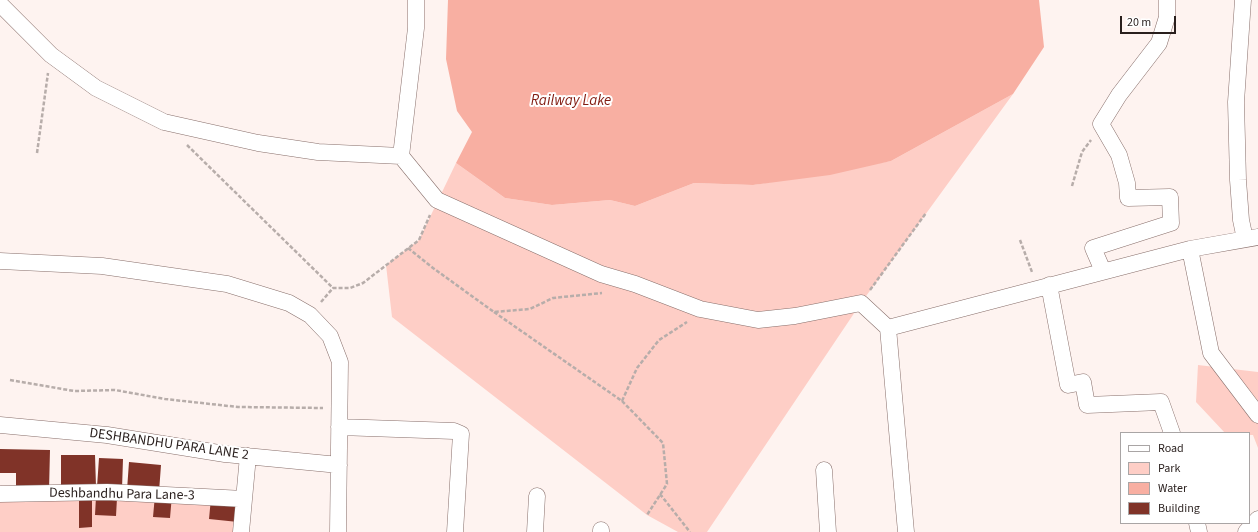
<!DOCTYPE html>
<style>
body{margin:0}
#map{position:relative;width:1258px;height:532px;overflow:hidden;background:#fef3f0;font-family:"Source Sans 3",sans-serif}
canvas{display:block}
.legend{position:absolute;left:1120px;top:432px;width:130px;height:92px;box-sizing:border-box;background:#fff;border:1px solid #a9a5a5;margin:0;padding:5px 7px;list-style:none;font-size:12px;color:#291f1d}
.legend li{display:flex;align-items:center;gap:8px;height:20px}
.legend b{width:20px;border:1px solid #a9a5a5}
.scale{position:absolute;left:1120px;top:16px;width:56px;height:18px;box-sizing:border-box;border:2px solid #291f1d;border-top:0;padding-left:5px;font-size:12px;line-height:14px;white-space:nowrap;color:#291f1d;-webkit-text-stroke:3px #fff;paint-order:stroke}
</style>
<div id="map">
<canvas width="1258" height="532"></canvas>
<ul class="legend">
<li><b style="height:5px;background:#fff"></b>Road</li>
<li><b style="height:11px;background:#fecec6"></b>Park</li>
<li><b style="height:11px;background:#f8afa2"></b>Water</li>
<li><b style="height:11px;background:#803328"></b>Building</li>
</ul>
<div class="scale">20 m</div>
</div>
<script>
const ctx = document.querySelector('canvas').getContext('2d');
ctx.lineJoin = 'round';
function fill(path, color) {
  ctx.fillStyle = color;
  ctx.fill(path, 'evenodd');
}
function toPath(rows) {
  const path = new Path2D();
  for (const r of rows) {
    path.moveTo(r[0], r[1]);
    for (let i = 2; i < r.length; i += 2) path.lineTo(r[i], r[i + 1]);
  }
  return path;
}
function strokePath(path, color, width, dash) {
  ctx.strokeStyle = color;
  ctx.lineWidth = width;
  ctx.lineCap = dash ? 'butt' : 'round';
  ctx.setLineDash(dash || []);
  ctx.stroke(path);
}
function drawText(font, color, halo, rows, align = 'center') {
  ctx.font = font + ' "Source Sans 3",sans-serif';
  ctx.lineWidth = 4;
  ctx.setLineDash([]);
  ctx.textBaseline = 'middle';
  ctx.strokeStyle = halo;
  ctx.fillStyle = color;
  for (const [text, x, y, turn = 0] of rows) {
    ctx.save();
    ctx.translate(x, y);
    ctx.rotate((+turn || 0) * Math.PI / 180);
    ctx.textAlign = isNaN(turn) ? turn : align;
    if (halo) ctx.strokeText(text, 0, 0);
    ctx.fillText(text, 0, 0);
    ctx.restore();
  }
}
const green = toPath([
 [1013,94,861,303,707,532,678,532,647,515,392,317,386,265,419,240,456,163,505,198,552,205,610,200,635,206,694,183,754,185,891,161],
 [1198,365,1258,372,1258,448,1253,435,1249,435,1249,433,1225,433,1196,402],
 [0,494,243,500,240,532,0,532]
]);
const water = toPath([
 [448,0,1039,0,1044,47,1013,94,891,161,830,175,753,185,694,183,635,206,610,200,552,205,505,198,456,163,472,132,457,111,446,59]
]);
const building = toPath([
 [0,449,50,450,49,491,16,490,16,473,0,473],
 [61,455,95,455,96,487,61,487],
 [99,458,123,459,122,489,97,487],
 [129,462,161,465,159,492,127,490],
 [155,495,172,495,170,518,153,517],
 [79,496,92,496,92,527,79,528],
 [96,497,117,498,116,516,95,515],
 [211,498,240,501,238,522,209,519]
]);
const path = toPath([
 [187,145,333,288],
 [37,153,48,73],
 [1072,186,1082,152,1091,140],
 [1020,240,1032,272],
 [408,248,433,268,494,312,530,309,553,298,602,293],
 [870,290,926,213],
 [321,302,333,288,350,288,363,283,419,240,430,215],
 [494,312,622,401,637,368,659,340,687,322],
 [10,380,74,391,115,390,165,399,238,407,323,408],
 [622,401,663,443,667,484,647,515],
 [660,494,690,532]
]);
const street = toPath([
 [416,0,416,28,401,156,437,200,601,274,635,284,700,309,758,320,795,316,861,303,888,328,906,532],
 [1243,0,1236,102,1238,180,1241,220,1245,239],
 [0,4,51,55,96,88,164,122,258,143,318,152,401,156],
 [1190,249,1211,353,1258,415],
 [0,261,102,266,227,284,289,303,310,315,330,336,340,362,338,532],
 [1103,271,1093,248,1171,223,1170,197,1128,198,1127,183,1119,155,1101,124,1119,95,1159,43,1167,17,1167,0],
 [1049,285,1068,385,1083,382,1087,405,1161,402,1172,433],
 [888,328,1190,249,1258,237],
 [0,425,107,435,225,454,339,465],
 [339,427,454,431,461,434,455,532],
 [824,470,828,532],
 [0,494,107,492,244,499],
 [1197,523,1199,532],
 [241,532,248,456],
 [535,532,537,496],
 [601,532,601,530],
 [1246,532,1258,519]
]);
const streetNames = [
 ["DESHBANDHU PARA LANE 2",169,445,8],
 ["Deshbandhu Para Lane-3",122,495,1]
];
const waterNames = [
 ["Railway Lake",571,102]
];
fill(green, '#fecec6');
fill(water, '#f8afa2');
fill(building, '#803328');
strokePath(street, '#886f6b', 17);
strokePath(path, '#b7adaa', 2.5, [4, 2]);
strokePath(street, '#fff', 16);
drawText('14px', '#291f1d', '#fff', streetNames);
drawText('italic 15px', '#821c11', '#fff', waterNames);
</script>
